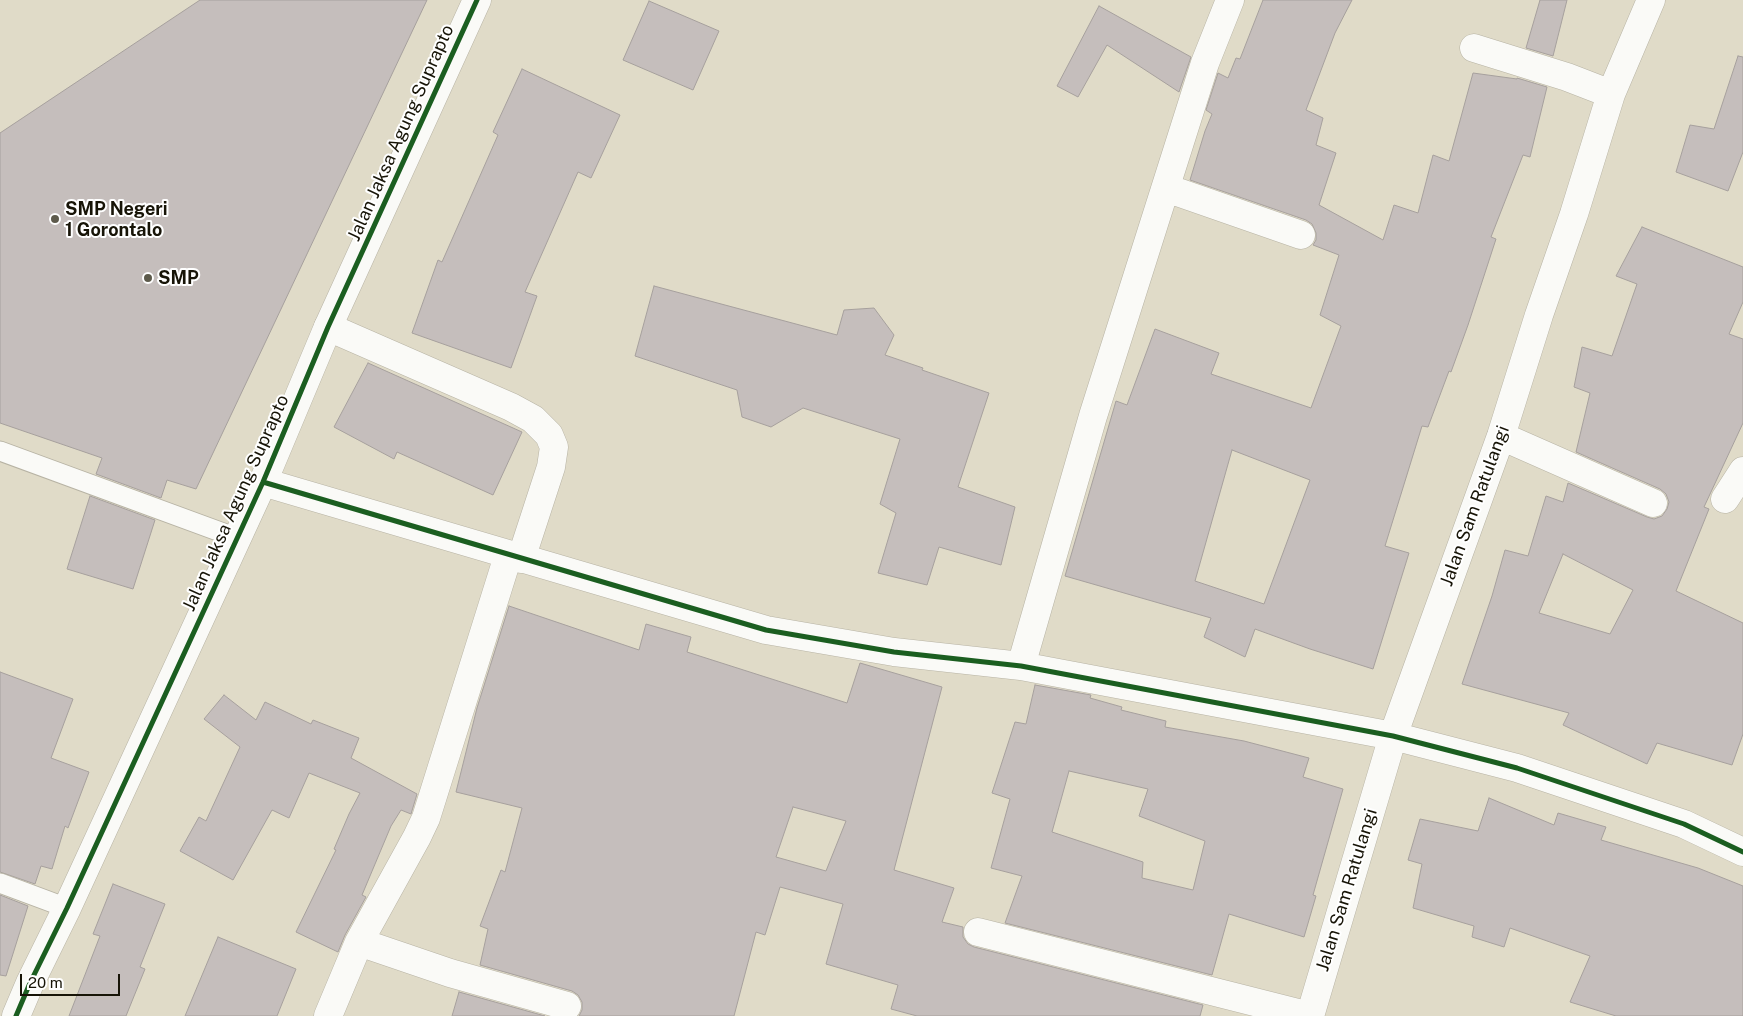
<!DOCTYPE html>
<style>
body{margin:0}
#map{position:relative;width:1743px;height:1016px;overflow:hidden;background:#e0dbc8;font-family:"Public Sans",sans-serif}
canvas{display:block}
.scale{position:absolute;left:20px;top:974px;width:100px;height:22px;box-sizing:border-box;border:2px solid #171407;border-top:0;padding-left:6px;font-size:15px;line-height:18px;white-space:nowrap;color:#171407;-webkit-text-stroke:4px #fff;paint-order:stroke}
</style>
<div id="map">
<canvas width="1743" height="1016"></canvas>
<div class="scale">20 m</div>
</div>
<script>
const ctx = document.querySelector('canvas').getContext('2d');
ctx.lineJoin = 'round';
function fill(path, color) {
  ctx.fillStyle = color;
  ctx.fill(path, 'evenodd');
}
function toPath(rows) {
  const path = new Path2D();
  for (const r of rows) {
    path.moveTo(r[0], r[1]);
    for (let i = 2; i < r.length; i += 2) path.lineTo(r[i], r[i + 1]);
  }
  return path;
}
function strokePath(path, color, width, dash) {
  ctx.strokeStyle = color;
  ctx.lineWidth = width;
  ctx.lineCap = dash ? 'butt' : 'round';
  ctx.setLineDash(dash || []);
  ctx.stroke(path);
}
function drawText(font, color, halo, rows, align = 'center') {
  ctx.font = font + ' "Public Sans",sans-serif';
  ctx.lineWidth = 4;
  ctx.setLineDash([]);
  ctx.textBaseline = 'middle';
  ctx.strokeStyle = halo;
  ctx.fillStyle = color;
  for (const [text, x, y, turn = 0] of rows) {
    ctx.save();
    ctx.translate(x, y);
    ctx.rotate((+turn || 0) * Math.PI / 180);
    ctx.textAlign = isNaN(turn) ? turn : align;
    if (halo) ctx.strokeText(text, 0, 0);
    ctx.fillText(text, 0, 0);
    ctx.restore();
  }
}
const building = toPath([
 [200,0,427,0,196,489,167,480,161,498,96,474,102,458,0,423,0,133,200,0],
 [1263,0,1352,0,1335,33,1306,110,1323,118,1316,145,1336,153,1319,205,1383,240,1394,205,1418,213,1433,155,1449,161,1473,73,1517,79,1517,78,1547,87,1530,157,1523,155,1491,237,1496,239,1468,325,1451,372,1449,371,1428,427,1422,426,1385,546,1409,553,1373,669,1310,649,1255,629,1245,657,1204,637,1211,618,1065,576,1116,401,1127,405,1155,329,1219,353,1211,374,1311,408,1341,326,1320,315,1339,255,1313,245,1316,240,1316,233,1312,224,1306,220,1190,180,1205,131,1212,114,1206,110,1218,73,1228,78,1236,58,1240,59,1263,0],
 [1232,450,1310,480,1264,604,1195,581,1232,450],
 [1540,0,1567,0,1553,56,1526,48,1540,0],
 [649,1,719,31,693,90,623,60,649,1],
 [1099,6,1191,57,1179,92,1107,45,1078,97,1057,86,1099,6],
 [1738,56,1743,57,1743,152,1728,191,1676,172,1690,125,1714,129,1738,56],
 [522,69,620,115,591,178,578,172,525,292,537,296,511,368,412,333,438,260,442,262,498,135,493,132,522,69],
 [1642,227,1743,267,1743,302,1729,334,1743,339,1743,423,1704,507,1709,509,1676,591,1743,623,1743,734,1732,765,1657,743,1647,764,1563,725,1569,713,1462,684,1492,596,1505,550,1528,556,1546,496,1563,502,1568,483,1647,517,1654,519,1662,516,1667,509,1669,502,1666,494,1660,489,1576,452,1590,393,1574,387,1582,347,1612,356,1637,284,1616,276,1642,227],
 [1563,554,1633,590,1610,634,1539,613,1563,554],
 [654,286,837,335,844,310,874,308,894,335,885,355,923,368,922,370,989,393,958,487,1015,507,1001,565,939,547,927,585,878,573,896,513,880,504,900,439,803,408,771,427,742,417,737,390,635,356,654,286],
 [368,363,522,432,493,495,397,452,394,459,334,427,368,363],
 [90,496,155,520,133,589,67,569,90,496],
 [509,606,639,650,646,624,691,637,687,652,847,703,860,663,942,687,894,870,954,888,942,922,963,927,963,937,968,944,974,947,1203,1005,1200,1016,917,1016,891,1009,898,985,826,964,843,904,780,887,765,935,756,932,734,1016,579,1016,582,1010,582,1002,578,995,572,991,480,965,488,929,480,926,501,870,505,872,522,808,456,792,477,708,509,606],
 [793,807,846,821,826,871,776,857,793,807],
 [0,672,73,699,51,758,89,772,68,828,65,826,52,869,41,866,35,884,0,872,0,672],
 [1035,685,1091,695,1090,698,1122,707,1121,710,1166,721,1165,727,1244,741,1309,758,1303,777,1343,789,1313,895,1316,896,1304,937,1229,914,1212,975,1005,923,1022,876,991,868,1010,799,992,793,1015,722,1026,724,1035,685],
 [1069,771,1148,789,1139,816,1205,841,1193,890,1142,878,1143,862,1052,832,1069,771],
 [224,695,256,720,265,702,311,724,313,720,359,738,351,758,417,794,411,814,401,810,391,826,362,895,366,897,345,935,338,952,296,932,336,850,334,849,349,814,360,793,309,773,289,818,272,810,233,880,180,851,199,817,206,821,240,747,204,719,224,695],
 [1489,798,1554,825,1558,813,1606,827,1601,840,1698,868,1743,886,1743,1016,1616,1016,1570,1002,1590,956,1510,928,1504,947,1472,937,1474,926,1413,908,1422,864,1408,860,1420,819,1478,831,1489,798],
 [113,884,165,904,140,967,145,969,126,1016,69,1016,100,936,93,934,113,884],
 [0,895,28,906,6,976,0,975,0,895],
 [218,937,296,969,277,1016,185,1016,218,937],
 [459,992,545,1016,452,1016,459,992]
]);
const service = toPath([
 [0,451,237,538],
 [0,883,67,908]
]);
const minor = toPath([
 [1474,48,1567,77,1611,94],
 [1166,188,1301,235],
 [328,327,511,407,533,419,549,435,554,447,551,467,521,559],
 [1501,436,1653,503],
 [263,482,766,630,894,652,1021,666,1393,736,1517,768,1684,824,1743,852],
 [1725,499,1743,471],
 [1021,666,1093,416,1205,63,1230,0],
 [978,932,1310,1016],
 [359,942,450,973,567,1006],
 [328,1016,359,942,417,837,426,818,508,556],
 [1310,1016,1393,736,1501,436,1539,315,1574,214,1611,94,1651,0]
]);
const tertiary = toPath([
 [16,1016,30,983,67,908,263,482,328,327,477,0]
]);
const cycleway = toPath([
 [263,482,766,630,894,652,1021,666,1393,736,1517,768,1684,824,1743,852],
 [16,1016,30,983,67,908,263,482,328,327,477,0]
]);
const markers = [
 [55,219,5,"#5d5a4b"],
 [148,278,5,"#5d5a4b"]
];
const streetNames = [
 ["Jalan Jaksa Agung Suprapto",401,133,-66],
 ["Jalan Jaksa Agung Suprapto",236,503,-66],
 ["Jalan Sam Ratulangi",1475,506,-70],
 ["Jalan Sam Ratulangi",1347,890,-73]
];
const poiNames = [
 ["SMP Negeri",65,209],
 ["1 Gorontalo",65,230],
 ["SMP",158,278]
];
fill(building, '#c5bebc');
strokePath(building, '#a6a09d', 1);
strokePath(service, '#b7b3a4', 21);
strokePath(minor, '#b7b3a4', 29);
strokePath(tertiary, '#b7b3a4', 29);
strokePath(service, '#fafaf7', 19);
strokePath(minor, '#fafaf7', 28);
strokePath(tertiary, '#fafaf7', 28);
strokePath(cycleway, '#1b5e20', 5);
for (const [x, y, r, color] of markers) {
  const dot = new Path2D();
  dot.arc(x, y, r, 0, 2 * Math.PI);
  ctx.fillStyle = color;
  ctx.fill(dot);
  strokePath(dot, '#fff', 2);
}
drawText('18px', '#171407', '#fff', streetNames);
drawText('bold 18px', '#171407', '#fff', poiNames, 'left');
</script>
